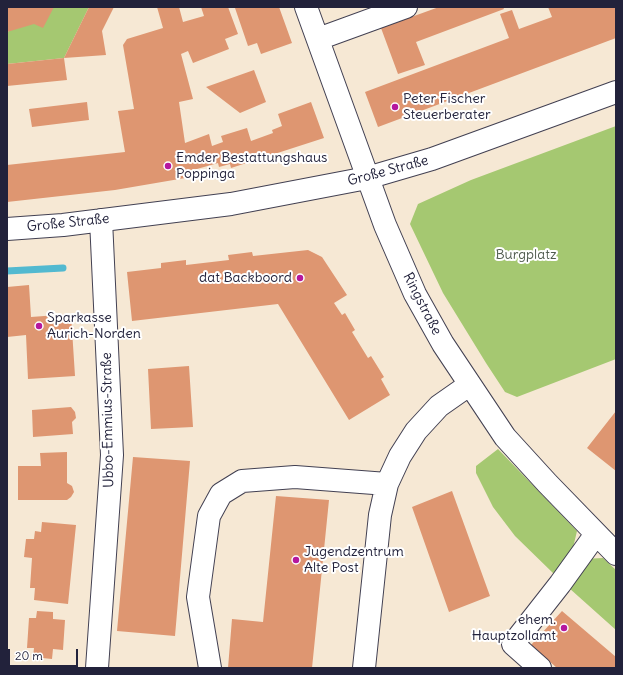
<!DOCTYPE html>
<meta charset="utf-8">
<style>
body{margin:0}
#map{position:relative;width:623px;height:675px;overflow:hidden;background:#f6e8d4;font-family:Delius,sans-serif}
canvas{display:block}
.frame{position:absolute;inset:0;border:8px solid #22223b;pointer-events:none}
.scale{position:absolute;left:8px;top:649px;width:70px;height:18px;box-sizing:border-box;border:2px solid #22223b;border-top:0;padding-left:5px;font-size:12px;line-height:14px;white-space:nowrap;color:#22223b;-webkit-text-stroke:3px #fff;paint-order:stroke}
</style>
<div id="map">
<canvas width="623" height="675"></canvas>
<div class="frame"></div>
<div class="scale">20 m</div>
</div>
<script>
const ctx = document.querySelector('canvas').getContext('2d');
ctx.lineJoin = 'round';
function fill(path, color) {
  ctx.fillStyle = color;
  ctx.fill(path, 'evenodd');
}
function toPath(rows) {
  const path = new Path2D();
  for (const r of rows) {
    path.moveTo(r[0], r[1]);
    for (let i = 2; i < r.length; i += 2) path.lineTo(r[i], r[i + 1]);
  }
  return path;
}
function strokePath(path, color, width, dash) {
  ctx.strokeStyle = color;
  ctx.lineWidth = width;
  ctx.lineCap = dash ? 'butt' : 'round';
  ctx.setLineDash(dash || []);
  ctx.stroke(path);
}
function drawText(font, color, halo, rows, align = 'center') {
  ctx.font = font + ' Delius,sans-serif';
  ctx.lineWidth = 4;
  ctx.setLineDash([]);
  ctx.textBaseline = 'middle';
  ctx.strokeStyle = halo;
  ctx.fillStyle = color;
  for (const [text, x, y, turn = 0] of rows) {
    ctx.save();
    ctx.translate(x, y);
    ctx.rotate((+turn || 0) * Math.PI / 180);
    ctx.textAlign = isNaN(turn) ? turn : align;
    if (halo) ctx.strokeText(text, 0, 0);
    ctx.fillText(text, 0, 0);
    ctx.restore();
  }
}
const green = toPath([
 [54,7,89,7,64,58,7,64,7,32],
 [616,126,616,359,517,397,505,392,486,363,443,293,410,224,418,204,471,180],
 [498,449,577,531,573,548,554,574,515,536,493,507,476,473,476,466],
 [603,558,616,570,616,630,569,588,583,559]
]);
const stream = toPath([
 [7,271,63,268]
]);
const building = toPath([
 [7,7,54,7,43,28,34,24,7,32],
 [89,7,114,7,102,31,106,55,64,58,67,80,7,86,7,64,64,58],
 [157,7,179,7,183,22,204,16,201,7,228,7,238,34,225,39,229,49,193,63,188,51,181,54,193,99,179,102,185,143,209,134,212,146,223,142,221,136,247,128,251,141,273,133,272,130,282,126,278,114,311,102,324,138,231,168,230,164,219,167,218,163,190,171,191,177,115,190,7,202,7,165,125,152,118,111,134,109,123,45,127,39,163,28],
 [279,7,292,43,261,54,257,43,248,46,235,8],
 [439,7,503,7,504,9,416,42,425,65,398,74,381,28],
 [548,7,616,7,616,38,378,127,365,92,509,38,500,14,512,10,519,29,552,17],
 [254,70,266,102,240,113,206,87],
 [87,102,89,120,32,127,29,109],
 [308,250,322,257,347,295,334,303,342,315,345,313,355,330,352,332,368,358,371,356,384,377,381,379,390,395,349,420,278,304,132,321,127,272,161,268,161,263,186,260,186,265,229,260,228,255,252,252,253,256],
 [29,285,31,317,71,314,75,376,28,379,26,335,7,337,7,287],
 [189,366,193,427,151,429,148,369],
 [71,407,75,412,76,418,72,422,73,434,33,437,32,410],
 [616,411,616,471,587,448],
 [67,452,67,483,72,486,74,492,71,497,67,500,18,500,18,466,41,466,40,453],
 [133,457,190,461,175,636,117,631],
 [452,491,490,596,449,612,412,507],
 [276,496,329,500,312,668,228,668,232,619,263,622],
 [42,522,76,525,68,604,34,600,35,588,30,588,32,558,24,557,26,539,34,539,35,531,41,532],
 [37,611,53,612,53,619,65,620,63,650,53,649,52,659,33,657,34,648,27,648,29,618,36,618],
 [562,611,616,657,616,668,557,668,531,645]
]);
const minor = toPath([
 [306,7,385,225,415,294,443,344,505,437,547,483,616,554],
 [318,39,406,7],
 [7,229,63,225,231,204,367,178,432,159,616,92],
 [97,668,112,455,101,220],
 [210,668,198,597,209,516,221,494,242,481,295,477,387,484],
 [364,668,380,515,387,484,400,456,416,431,439,406,469,385],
 [540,668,513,644,560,584,596,534]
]);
const markers = [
 [395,107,4,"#b5179e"],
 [168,166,4,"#b5179e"],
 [300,278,4,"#b5179e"],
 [39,326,4,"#b5179e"],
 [296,560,4,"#b5179e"],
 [564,628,4,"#b5179e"]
];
const poiNames = [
 ["Peter Fischer",403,99],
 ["Steuerberater",403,115],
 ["Emder Bestattungshaus",176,158],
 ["Poppinga",176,174],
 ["dat Backboord",292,278,"right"],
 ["Sparkasse",47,318],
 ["Aurich-Norden",47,334],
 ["Jugendzentrum",304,552],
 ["Alte Post",304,568],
 ["ehem.",556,620,"right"],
 ["Hauptzollamt",556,636,"right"]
];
const streetNames = [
 ["Große Straße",388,171,-15],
 ["Große Straße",68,223,-6],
 ["Ringstraße",422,304,63],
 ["Ubbo-Emmius-Straße",108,420,-91]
];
const parkNames = [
 ["Burgplatz",526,255]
];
fill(green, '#a5c871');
strokePath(stream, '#52b9d0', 7);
fill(building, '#de9671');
strokePath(minor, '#424052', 24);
strokePath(minor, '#fff', 22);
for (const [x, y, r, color] of markers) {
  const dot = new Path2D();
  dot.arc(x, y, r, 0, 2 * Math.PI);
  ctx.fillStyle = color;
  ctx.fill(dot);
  strokePath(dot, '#fff', 1.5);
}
drawText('14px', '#22223b', '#fff', poiNames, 'left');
drawText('14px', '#22223b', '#fff', streetNames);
drawText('14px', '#505c4e', '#fff', parkNames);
</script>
